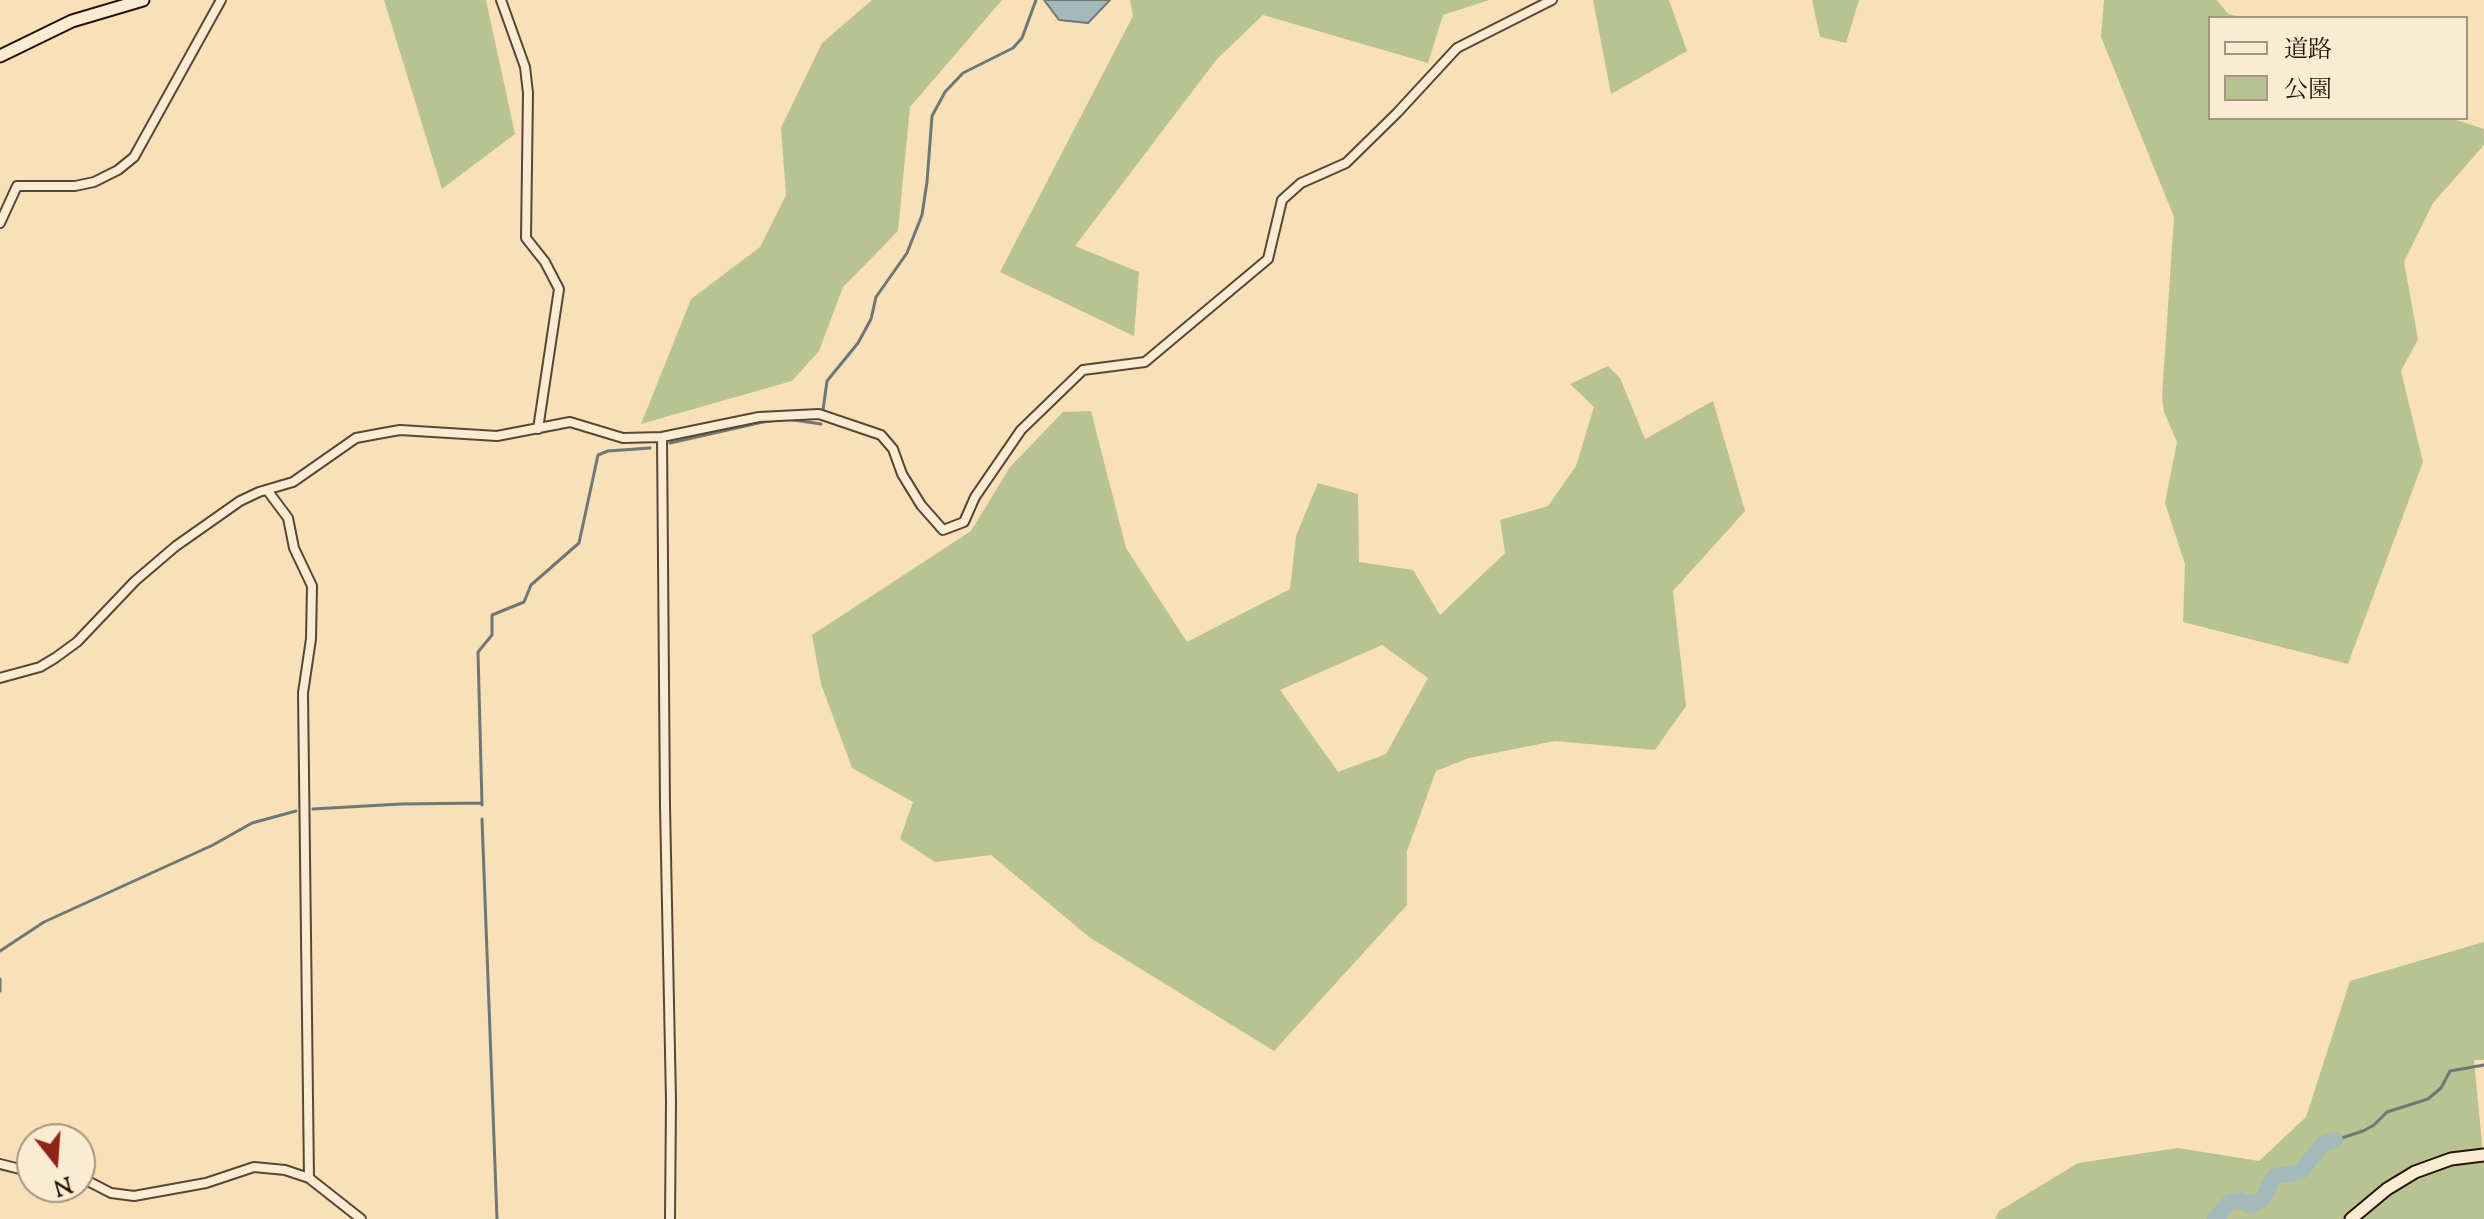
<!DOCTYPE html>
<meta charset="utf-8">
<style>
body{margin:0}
#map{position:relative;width:2484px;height:1219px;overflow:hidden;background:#f8e0b9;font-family:"Sorts Mill Goudy","Noto Serif JP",serif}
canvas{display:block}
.legend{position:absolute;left:2208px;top:16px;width:260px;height:104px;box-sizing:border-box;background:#faebd2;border:2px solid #a59482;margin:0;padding:10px 14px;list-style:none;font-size:24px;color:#26120a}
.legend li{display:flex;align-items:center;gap:16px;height:40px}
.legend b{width:40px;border:2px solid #a59482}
.north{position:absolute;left:16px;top:1123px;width:80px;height:80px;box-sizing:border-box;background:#faebd2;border:2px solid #a59482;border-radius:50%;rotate:163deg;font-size:22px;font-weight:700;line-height:32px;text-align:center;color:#26120a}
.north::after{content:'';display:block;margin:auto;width:28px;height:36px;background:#8f2418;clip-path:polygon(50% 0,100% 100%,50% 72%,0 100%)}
</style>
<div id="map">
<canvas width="2484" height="1219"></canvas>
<ul class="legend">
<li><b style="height:10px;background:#faebd2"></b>道路</li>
<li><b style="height:22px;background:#b9c392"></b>公園</li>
</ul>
<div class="north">N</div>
</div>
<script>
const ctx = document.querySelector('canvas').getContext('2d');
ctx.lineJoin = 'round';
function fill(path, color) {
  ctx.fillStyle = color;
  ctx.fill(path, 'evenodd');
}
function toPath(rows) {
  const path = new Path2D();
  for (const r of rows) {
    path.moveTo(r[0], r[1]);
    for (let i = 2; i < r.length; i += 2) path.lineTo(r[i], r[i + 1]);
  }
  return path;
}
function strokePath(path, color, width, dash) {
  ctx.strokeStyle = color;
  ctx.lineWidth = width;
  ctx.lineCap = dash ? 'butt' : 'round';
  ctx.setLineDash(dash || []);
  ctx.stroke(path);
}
const green = toPath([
 [384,0,486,0,515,134,442,189],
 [872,0,1002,0,910,107,898,231,843,287,819,351,792,381,641,424,691,299,760,247,786,195,781,128,822,43],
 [1130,0,1489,0,1443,15,1428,63,1263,15,1217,59,1075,246,1139,272,1134,336,1000,272,1133,16],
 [1593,0,1669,0,1687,51,1611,94],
 [1812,0,1859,0,1846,43,1820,37],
 [2104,0,2217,0,2228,14,2246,18,2210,18,2210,118,2450,118,2484,129,2484,145,2433,203,2404,262,2418,339,2401,371,2423,462,2348,664,2183,622,2185,564,2165,503,2177,442,2164,412,2162,396,2174,217,2101,37],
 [1608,366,1620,378,1645,439,1713,401,1745,511,1673,591,1686,706,1655,750,1555,741,1469,758,1436,771,1407,851,1407,905,1274,1051,1089,937,991,855,935,862,900,839,913,802,852,768,821,684,812,635,971,531,1010,467,1063,412,1091,411,1126,548,1187,642,1290,589,1296,536,1318,483,1358,494,1359,562,1413,570,1440,615,1505,553,1500,520,1548,506,1576,466,1594,407,1570,384],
 [1382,645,1428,678,1386,754,1338,772,1280,690],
 [2484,942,2484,1060,2474,1060,2484,1165,2484,1219,1995,1219,1999,1211,2078,1163,2178,1148,2259,1161,2306,1117,2350,981]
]);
const water = toPath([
 [1044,0,1110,0,1088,23,1059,20,1044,0]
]);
const stream = toPath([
 [823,410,827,381,858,343,871,319,876,297,907,253,922,215,927,182,932,116,945,92,963,73,1013,48,1022,38,1036,0],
 [670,443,763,422,787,419,821,424],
 [482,805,478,652,492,635,492,615,524,602,531,585,579,543,598,455,608,451,650,448],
 [313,809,401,804,482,803],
 [482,819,497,1219],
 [0,951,44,922,213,845,252,823,296,811],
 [0,979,0,991],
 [2335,1140,2363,1131,2374,1125,2387,1112,2428,1099,2441,1088,2450,1071,2484,1065]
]);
const river = toPath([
 [2215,1219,2230,1202,2240,1200,2250,1205,2262,1200,2274,1177,2301,1171,2323,1144,2335,1140]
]);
const street = toPath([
 [501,0,525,67,528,93,526,238,545,262,559,289,538,429],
 [0,223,17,186,75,186,94,182,118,170,134,157,221,0],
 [662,437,665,806,671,1101,670,1219],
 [267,490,288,518,294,548,312,586,311,639,303,693,309,1178],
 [0,678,40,667,55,658,77,642,135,581,176,546,240,501,259,492,293,482,356,438,383,433,400,430,497,436,570,422,623,438,662,437,759,417,819,414,881,435,893,449,902,474,921,505,943,530,964,522,975,497,1021,430,1083,370,1145,362,1268,259,1282,200,1301,183,1346,163,1397,113,1457,48,1552,0],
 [0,1164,32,1172],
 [80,1177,111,1193,134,1196,206,1183,254,1167,285,1170,309,1178,361,1219]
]);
const secondary = toPath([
 [0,56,72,21,143,0],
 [2351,1219,2387,1189,2415,1172,2451,1159,2484,1155]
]);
fill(green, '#b9c392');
fill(water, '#a2baba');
strokePath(water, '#707774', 2);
strokePath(stream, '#707774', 3);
strokePath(river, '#a2baba', 16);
strokePath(street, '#5a4636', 12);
strokePath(secondary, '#26120a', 15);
strokePath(street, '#faebd2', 8);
strokePath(secondary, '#faebd2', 11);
</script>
